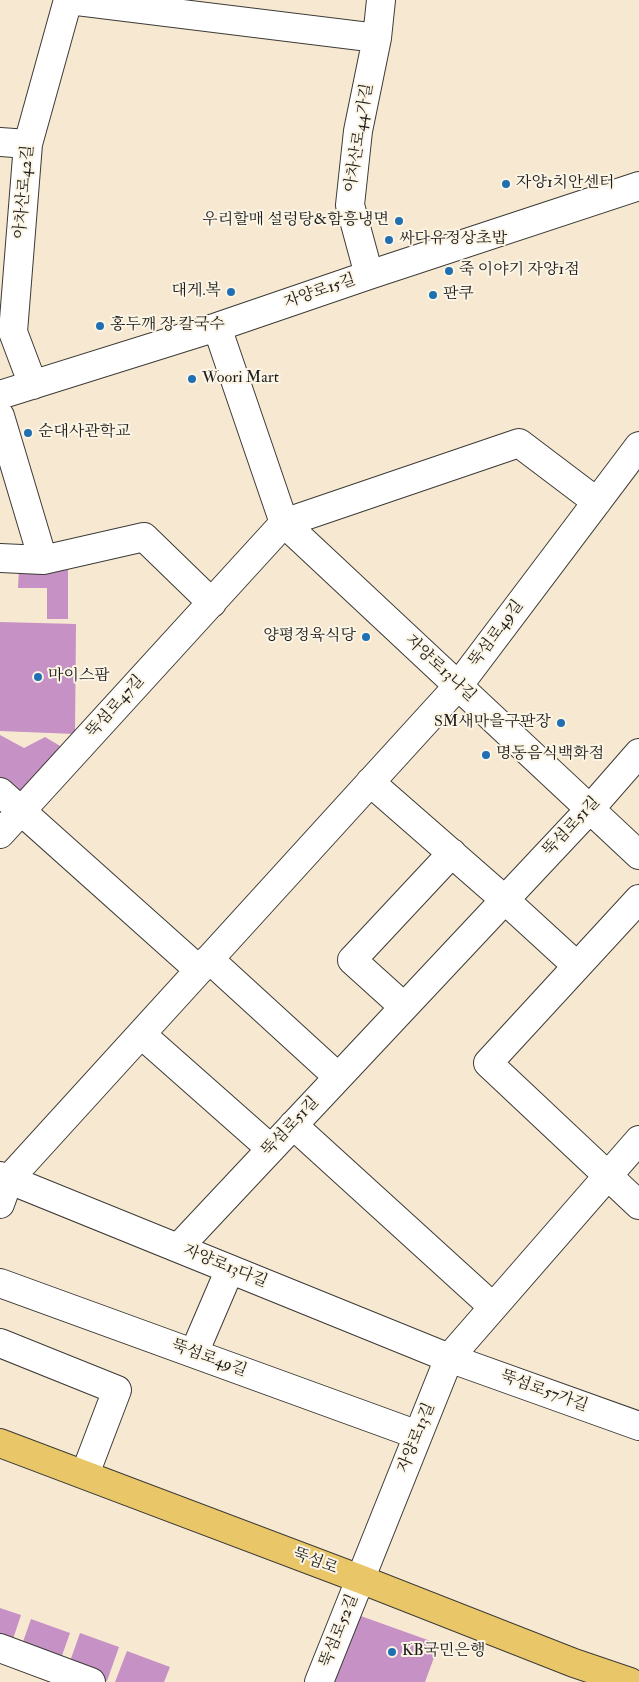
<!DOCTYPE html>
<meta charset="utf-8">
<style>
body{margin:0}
canvas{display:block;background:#f7e9d1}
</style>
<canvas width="639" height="1682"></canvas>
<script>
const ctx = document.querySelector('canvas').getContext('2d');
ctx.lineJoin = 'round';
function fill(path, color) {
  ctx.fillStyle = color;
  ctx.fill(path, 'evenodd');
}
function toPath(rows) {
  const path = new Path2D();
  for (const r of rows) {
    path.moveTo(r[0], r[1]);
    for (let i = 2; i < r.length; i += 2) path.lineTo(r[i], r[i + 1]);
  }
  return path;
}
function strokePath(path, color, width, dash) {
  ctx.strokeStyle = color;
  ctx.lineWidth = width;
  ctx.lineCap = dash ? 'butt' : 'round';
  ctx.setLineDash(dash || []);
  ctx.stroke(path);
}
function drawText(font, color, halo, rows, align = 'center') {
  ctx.font = font + ' "IM FELL Double Pica","Noto Serif KR",serif';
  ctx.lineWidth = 4;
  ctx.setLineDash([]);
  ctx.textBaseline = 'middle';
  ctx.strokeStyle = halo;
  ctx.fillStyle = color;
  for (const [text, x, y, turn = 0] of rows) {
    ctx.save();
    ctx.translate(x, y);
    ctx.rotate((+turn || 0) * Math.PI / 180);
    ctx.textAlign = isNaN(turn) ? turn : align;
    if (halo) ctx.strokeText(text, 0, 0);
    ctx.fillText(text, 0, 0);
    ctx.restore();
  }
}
const building = toPath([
 [19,569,68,569,68,619,47,619,47,588,18,588],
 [0,622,76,624,75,734,0,731],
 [0,735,24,748,45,737,67,750,32,789,14,791,0,778],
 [0,1608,21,1615,11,1645,0,1641],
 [358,1615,439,1644,425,1682,332,1682],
 [31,1619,70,1633,59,1664,20,1650],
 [80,1633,119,1647,107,1681,68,1667],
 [127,1651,170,1667,164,1682,115,1682]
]);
const minor = toPath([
 [69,0,377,38],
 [0,142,28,144],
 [369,275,350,205,358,131,377,38,381,0],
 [217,327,284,523,639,855],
 [33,385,13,332,28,144,68,0],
 [0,395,217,327,369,275,639,186],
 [0,416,43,560],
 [0,558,43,560,144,537,212,603],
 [370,782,505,900,577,966],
 [0,792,199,970],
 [0,834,284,523,519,443,597,502],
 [639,899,488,1063,639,1205],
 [209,959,338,1077],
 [404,1007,352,960,452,853],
 [141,1034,271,1149],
 [293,1125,493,1307],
 [0,1176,449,1358,639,1426],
 [0,1204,9,1179,458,686,639,446],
 [178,1248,590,809,639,753],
 [0,1283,418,1435],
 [0,1343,117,1390,85,1474],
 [194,1353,230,1269],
 [0,1648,91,1682],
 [319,1682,449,1358,639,1140]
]);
const major = toPath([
 [0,1443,360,1579,574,1663,630,1682]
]);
const markers = [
 [506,184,5,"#1f6fb2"],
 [399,221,5,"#1f6fb2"],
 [389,240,5,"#1f6fb2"],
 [449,271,5,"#1f6fb2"],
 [231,292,5,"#1f6fb2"],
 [433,295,5,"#1f6fb2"],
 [100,326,5,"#1f6fb2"],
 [192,379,5,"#1f6fb2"],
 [28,433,5,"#1f6fb2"],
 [366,637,5,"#1f6fb2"],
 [38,677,5,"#1f6fb2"],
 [561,723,5,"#1f6fb2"],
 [486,755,5,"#1f6fb2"],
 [392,1652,5,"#1f6fb2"]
];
const streetNames = [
 ["아차산로44가길",360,138,-81],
 ["아차산로42길",25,192,-85],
 ["자양로15길",320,292,-19],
 ["뚝섬로49길",497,634,-53],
 ["자양로13나길",440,669,43],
 ["뚝섬로47길",116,707,-48],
 ["뚝섬로51길",572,827,-47],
 ["뚝섬로51길",291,1127,-47],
 ["자양로13다길",225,1267,22],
 ["뚝섬로49길",209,1359,20],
 ["뚝섬로57가길",544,1392,20],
 ["자양로13길",417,1438,-68],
 ["뚝섬로",315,1562,21],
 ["뚝섬로52길",340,1631,-68]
];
const poiNames = [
 ["자양1치안센터",516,184],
 ["우리할매 설렁탕&함흥냉면",389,221,"right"],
 ["싸다유정상초밥",399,240],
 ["죽 이야기 자양1점",459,271],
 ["대게.복",221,292,"right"],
 ["판쿠",443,295],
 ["홍두깨 장 칼국수",110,326],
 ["Woori Mart",202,379],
 ["순대사관학교",38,433],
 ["양평정육식당",356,637,"right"],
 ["마이스팜",48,677],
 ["SM새마을구판장",551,723,"right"],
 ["명동음식백화점",496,755],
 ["KB국민은행",402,1652]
];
fill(building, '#c691c5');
strokePath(minor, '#3d3b37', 30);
strokePath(major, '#3d3b37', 30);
strokePath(minor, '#fff', 28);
strokePath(major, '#e9c769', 28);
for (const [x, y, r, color] of markers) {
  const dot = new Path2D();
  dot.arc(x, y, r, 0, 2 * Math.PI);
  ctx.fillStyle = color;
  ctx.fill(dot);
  strokePath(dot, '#fcf5e5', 2);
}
drawText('16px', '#1c1c1c', '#fcf5e5', streetNames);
drawText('16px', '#1c1c1c', '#fcf5e5', poiNames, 'left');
</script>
